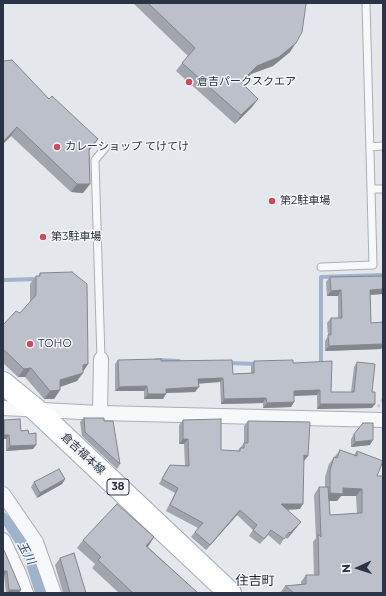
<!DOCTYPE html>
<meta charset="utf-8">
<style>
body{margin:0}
#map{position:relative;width:386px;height:596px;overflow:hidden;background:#e4e7ec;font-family:Montserrat,sans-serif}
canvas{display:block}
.frame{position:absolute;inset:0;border:4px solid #2b3445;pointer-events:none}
.north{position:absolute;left:338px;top:548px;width:40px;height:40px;-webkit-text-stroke:3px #f4f6f9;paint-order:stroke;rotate:267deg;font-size:11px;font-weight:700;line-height:16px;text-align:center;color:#2b3445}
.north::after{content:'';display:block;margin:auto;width:14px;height:18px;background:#2b3445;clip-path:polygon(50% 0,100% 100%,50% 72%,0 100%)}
</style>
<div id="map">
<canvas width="386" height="596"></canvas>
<div class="frame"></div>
<div class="north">N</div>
</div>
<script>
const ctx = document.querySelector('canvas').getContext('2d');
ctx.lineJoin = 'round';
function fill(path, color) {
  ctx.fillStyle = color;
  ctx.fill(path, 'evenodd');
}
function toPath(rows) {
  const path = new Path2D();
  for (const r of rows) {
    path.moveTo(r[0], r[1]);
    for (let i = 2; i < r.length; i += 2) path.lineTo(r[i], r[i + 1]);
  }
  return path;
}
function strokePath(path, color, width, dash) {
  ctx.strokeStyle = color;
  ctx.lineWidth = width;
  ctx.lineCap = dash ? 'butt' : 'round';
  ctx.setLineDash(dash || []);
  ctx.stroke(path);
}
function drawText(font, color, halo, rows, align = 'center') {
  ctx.font = font + ' Montserrat,"Noto Sans JP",sans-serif';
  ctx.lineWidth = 3;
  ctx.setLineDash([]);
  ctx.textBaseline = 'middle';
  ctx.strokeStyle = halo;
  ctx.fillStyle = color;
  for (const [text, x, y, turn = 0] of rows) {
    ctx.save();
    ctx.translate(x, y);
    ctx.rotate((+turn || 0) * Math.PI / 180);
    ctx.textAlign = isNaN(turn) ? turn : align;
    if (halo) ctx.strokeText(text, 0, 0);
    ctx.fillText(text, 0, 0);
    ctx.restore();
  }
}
const water = toPath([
 [3,511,22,529,31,547,48,593,35,593,23,555,3,524]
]);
const stream = toPath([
 [3,280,38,279],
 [156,360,179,361],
 [228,363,257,364],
 [320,364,321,364,321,277,382,275]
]);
const path = toPath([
 [378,407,383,399]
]);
const lane = toPath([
 [370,147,383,146],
 [371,189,383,189],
 [321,267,373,265,366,3],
 [101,359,95,160,106,147]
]);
const street = toPath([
 [3,408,100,413,383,420],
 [100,413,101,359],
 [3,494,36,542,54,593],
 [3,540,19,574,26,593]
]);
const primary = toPath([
 [3,383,35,409,230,593]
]);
const wall = toPath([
 [133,3,306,3,290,52,273,66,251,74,242,84,258,99,252,107,235,124,176,71,182,63,188,56],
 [3,61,98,139,89,151,90,184,83,193,71,192,11,136,3,144],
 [40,273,88,364,77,381,60,387,60,390,54,399,44,399,25,377,18,377,3,363,3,325,20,313,30,302,30,284,36,276,38,276],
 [330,277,383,294,370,295,371,323,381,349,325,351,325,341,328,336,327,323,331,318,338,318,338,296,327,296,326,282],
 [118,360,161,361,233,374,251,373,251,366,254,361,293,363,331,392,351,392,354,367,357,362,372,392,372,408,317,409,317,395,294,396,294,402,291,407,263,408,263,403,221,404,220,382,199,383,195,392,166,393,163,399,144,399,144,391,115,391,115,364],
 [84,418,104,421,120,464,117,469,82,436,80,422],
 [3,420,4,420,21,431,29,434,36,445,33,449,6,451,6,439,3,439],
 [183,420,221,450,238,451,244,443,244,426,248,421,304,461,303,461,300,509,287,510,297,527,287,539,285,537,280,545,268,535,260,544,249,536,253,530,237,515,206,550,191,537,198,528,166,511,175,493,159,484,166,471,170,465,185,466,184,444,179,444,179,425],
 [354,434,370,445,351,447,351,439],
 [340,450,354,455,357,451,377,476,383,593,280,593,285,586,301,584,301,582,306,575,314,575,313,542,316,538,314,495,319,487,325,487,325,477,329,464],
 [341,496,356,496,357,513,330,515,329,501,337,501],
 [65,479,62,484,37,498,31,487,34,482],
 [154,537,148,547,198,593,119,593,92,568,95,564,77,548,83,540],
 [3,550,21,590,19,593,3,593,6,593,4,576,3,576],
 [60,558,86,593,63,593,55,565]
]);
const shadedWall = toPath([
 [296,43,290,52,273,66,251,74,235,91,241,82,257,66],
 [258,99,252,107,235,124,241,115],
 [17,127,11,136,3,144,3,142],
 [98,139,91,148,82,157,89,149],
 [77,184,90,184,83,193,71,192],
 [383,289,383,294,366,295,370,290],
 [341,290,338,296,327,296,331,291],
 [383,344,383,347,381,349,325,351,329,346],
 [88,364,82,373,83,365],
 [31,368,25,377,18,377,24,369],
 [83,373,77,381,54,389,60,380],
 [223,378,220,382,195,384,198,379],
 [147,386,144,391,115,391,119,387],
 [199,387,195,392,163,393,166,389],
 [60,390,54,399,44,399,50,391],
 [320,390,317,395,290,396,294,391],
 [148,394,166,394,163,399,144,399],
 [266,398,263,403,221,404,224,399],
 [294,402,291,407,263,408,267,403],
 [320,404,375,404,372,408,317,409],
 [4,435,9,435,6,439,3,439,3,436],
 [183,439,188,439,184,444,179,444],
 [373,440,370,445,351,447,355,442],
 [36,445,33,449,6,451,10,446],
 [304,455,308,456,304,461,300,461],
 [65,479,62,484,37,498,40,493],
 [343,488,362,489,356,496,341,496,337,501,325,501,330,493],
 [281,504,303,504,300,509,277,510],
 [240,510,237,515,206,550,210,545],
 [301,522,297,527,287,539,290,533],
 [154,537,149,545,141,553,146,546],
 [3,571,7,571,4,576,3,576],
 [9,590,21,590,19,593,7,593]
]);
const building = toPath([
 [148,3,306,3,306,4,302,32,296,43,279,57,257,66,241,82,258,99,241,115,182,63,195,48,148,3],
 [12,60,49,99,52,96,98,139,89,149,90,184,77,184,17,127,3,142,3,61,12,60],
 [72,272,87,284,88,364,83,365,83,373,60,380,60,390,50,391,31,368,24,369,3,349,3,325,16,311,20,313,36,295,36,276,40,276,40,273,72,272],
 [383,276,383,289,370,290,371,323,383,322,383,344,329,346,328,335,331,335,331,318,342,318,341,290,331,291,330,277,383,276],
 [161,359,161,361,232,360,233,374,254,373,254,361,293,360,293,363,332,361,331,392,354,392,357,362,375,364,372,392,375,392,375,404,320,404,320,390,294,391,294,402,267,403,266,398,224,399,223,378,198,379,199,387,166,389,166,394,148,394,147,386,119,387,118,360,161,359],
 [84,418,104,418,104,421,113,421,120,464,85,432,84,418],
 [20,419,21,431,28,430,29,434,36,433,36,445,10,446,9,435,4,435,4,420,20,419],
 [221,419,221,450,240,451,240,448,244,448,244,443,248,443,248,421,310,422,308,456,304,455,303,504,281,504,301,522,290,533,289,532,284,539,271,530,264,539,253,530,257,525,240,510,210,545,195,532,203,523,170,505,178,488,162,479,170,465,189,466,188,439,183,439,183,420,221,419],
 [363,423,373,423,373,440,355,442,354,434,363,423],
 [340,450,357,456,357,451,383,461,377,476,383,476,383,593,294,593,285,586,306,584,306,575,319,575,318,534,321,537,319,487,328,487,330,515,362,513,362,489,343,488,343,494,330,493,330,470,334,457,337,458,340,450],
 [59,469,65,479,40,493,34,482,59,469],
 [117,504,154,537,146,546,198,593,133,593,98,560,101,557,83,540,117,504],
 [3,550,4,550,21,590,9,590,7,571,3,571,3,550],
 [74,553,86,593,70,593,60,558,74,553]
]);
const markers = [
 [189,82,4,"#d1495b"],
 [57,147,4,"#d1495b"],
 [272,201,4,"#d1495b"],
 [43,237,4,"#d1495b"],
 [30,344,4,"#d1495b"]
];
const shields = [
 [118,487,22]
];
const shieldNames = [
 ["38",118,487]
];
const poiNames = [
 ["倉吉パークスクエア",197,82],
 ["カレーショップ てけてけ",65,147],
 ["第2駐車場",280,201],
 ["第3駐車場",51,237],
 ["TOHO",38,344]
];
const streetNames = [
 ["倉吉福本線",83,454,43]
];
const waterNames = [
 ["玉川",26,553,62]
];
const quarterNames = [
 ["住吉町",255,581]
];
fill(water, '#9fb4cc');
strokePath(stream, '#9fb4cc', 4);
strokePath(lane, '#a9aeb7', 9);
strokePath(street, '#a9aeb7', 16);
strokePath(primary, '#a3abb8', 24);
strokePath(path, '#c2c5cb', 2.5, [3, 3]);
strokePath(lane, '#f7f8fa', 7);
strokePath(street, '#f7f8fa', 14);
strokePath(primary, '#fff', 22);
fill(wall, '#a1a5ae');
fill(shadedWall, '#83868d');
fill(building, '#bbc0ca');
strokePath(building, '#83868d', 1);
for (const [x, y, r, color] of markers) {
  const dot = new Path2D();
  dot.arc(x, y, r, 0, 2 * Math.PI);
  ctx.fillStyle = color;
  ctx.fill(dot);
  strokePath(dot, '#f4f6f9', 1.5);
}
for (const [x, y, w] of shields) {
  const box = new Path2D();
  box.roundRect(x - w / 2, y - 8, w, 16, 3);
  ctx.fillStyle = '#f4f6f9';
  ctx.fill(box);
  strokePath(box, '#2b3445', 1);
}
drawText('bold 10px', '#2b3445', null, shieldNames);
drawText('11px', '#2b3445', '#f4f6f9', poiNames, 'left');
drawText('11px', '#2b3445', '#f4f6f9', streetNames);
drawText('italic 12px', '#34527a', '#f4f6f9', waterNames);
drawText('13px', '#1d2536', '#f4f6f9', quarterNames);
</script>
